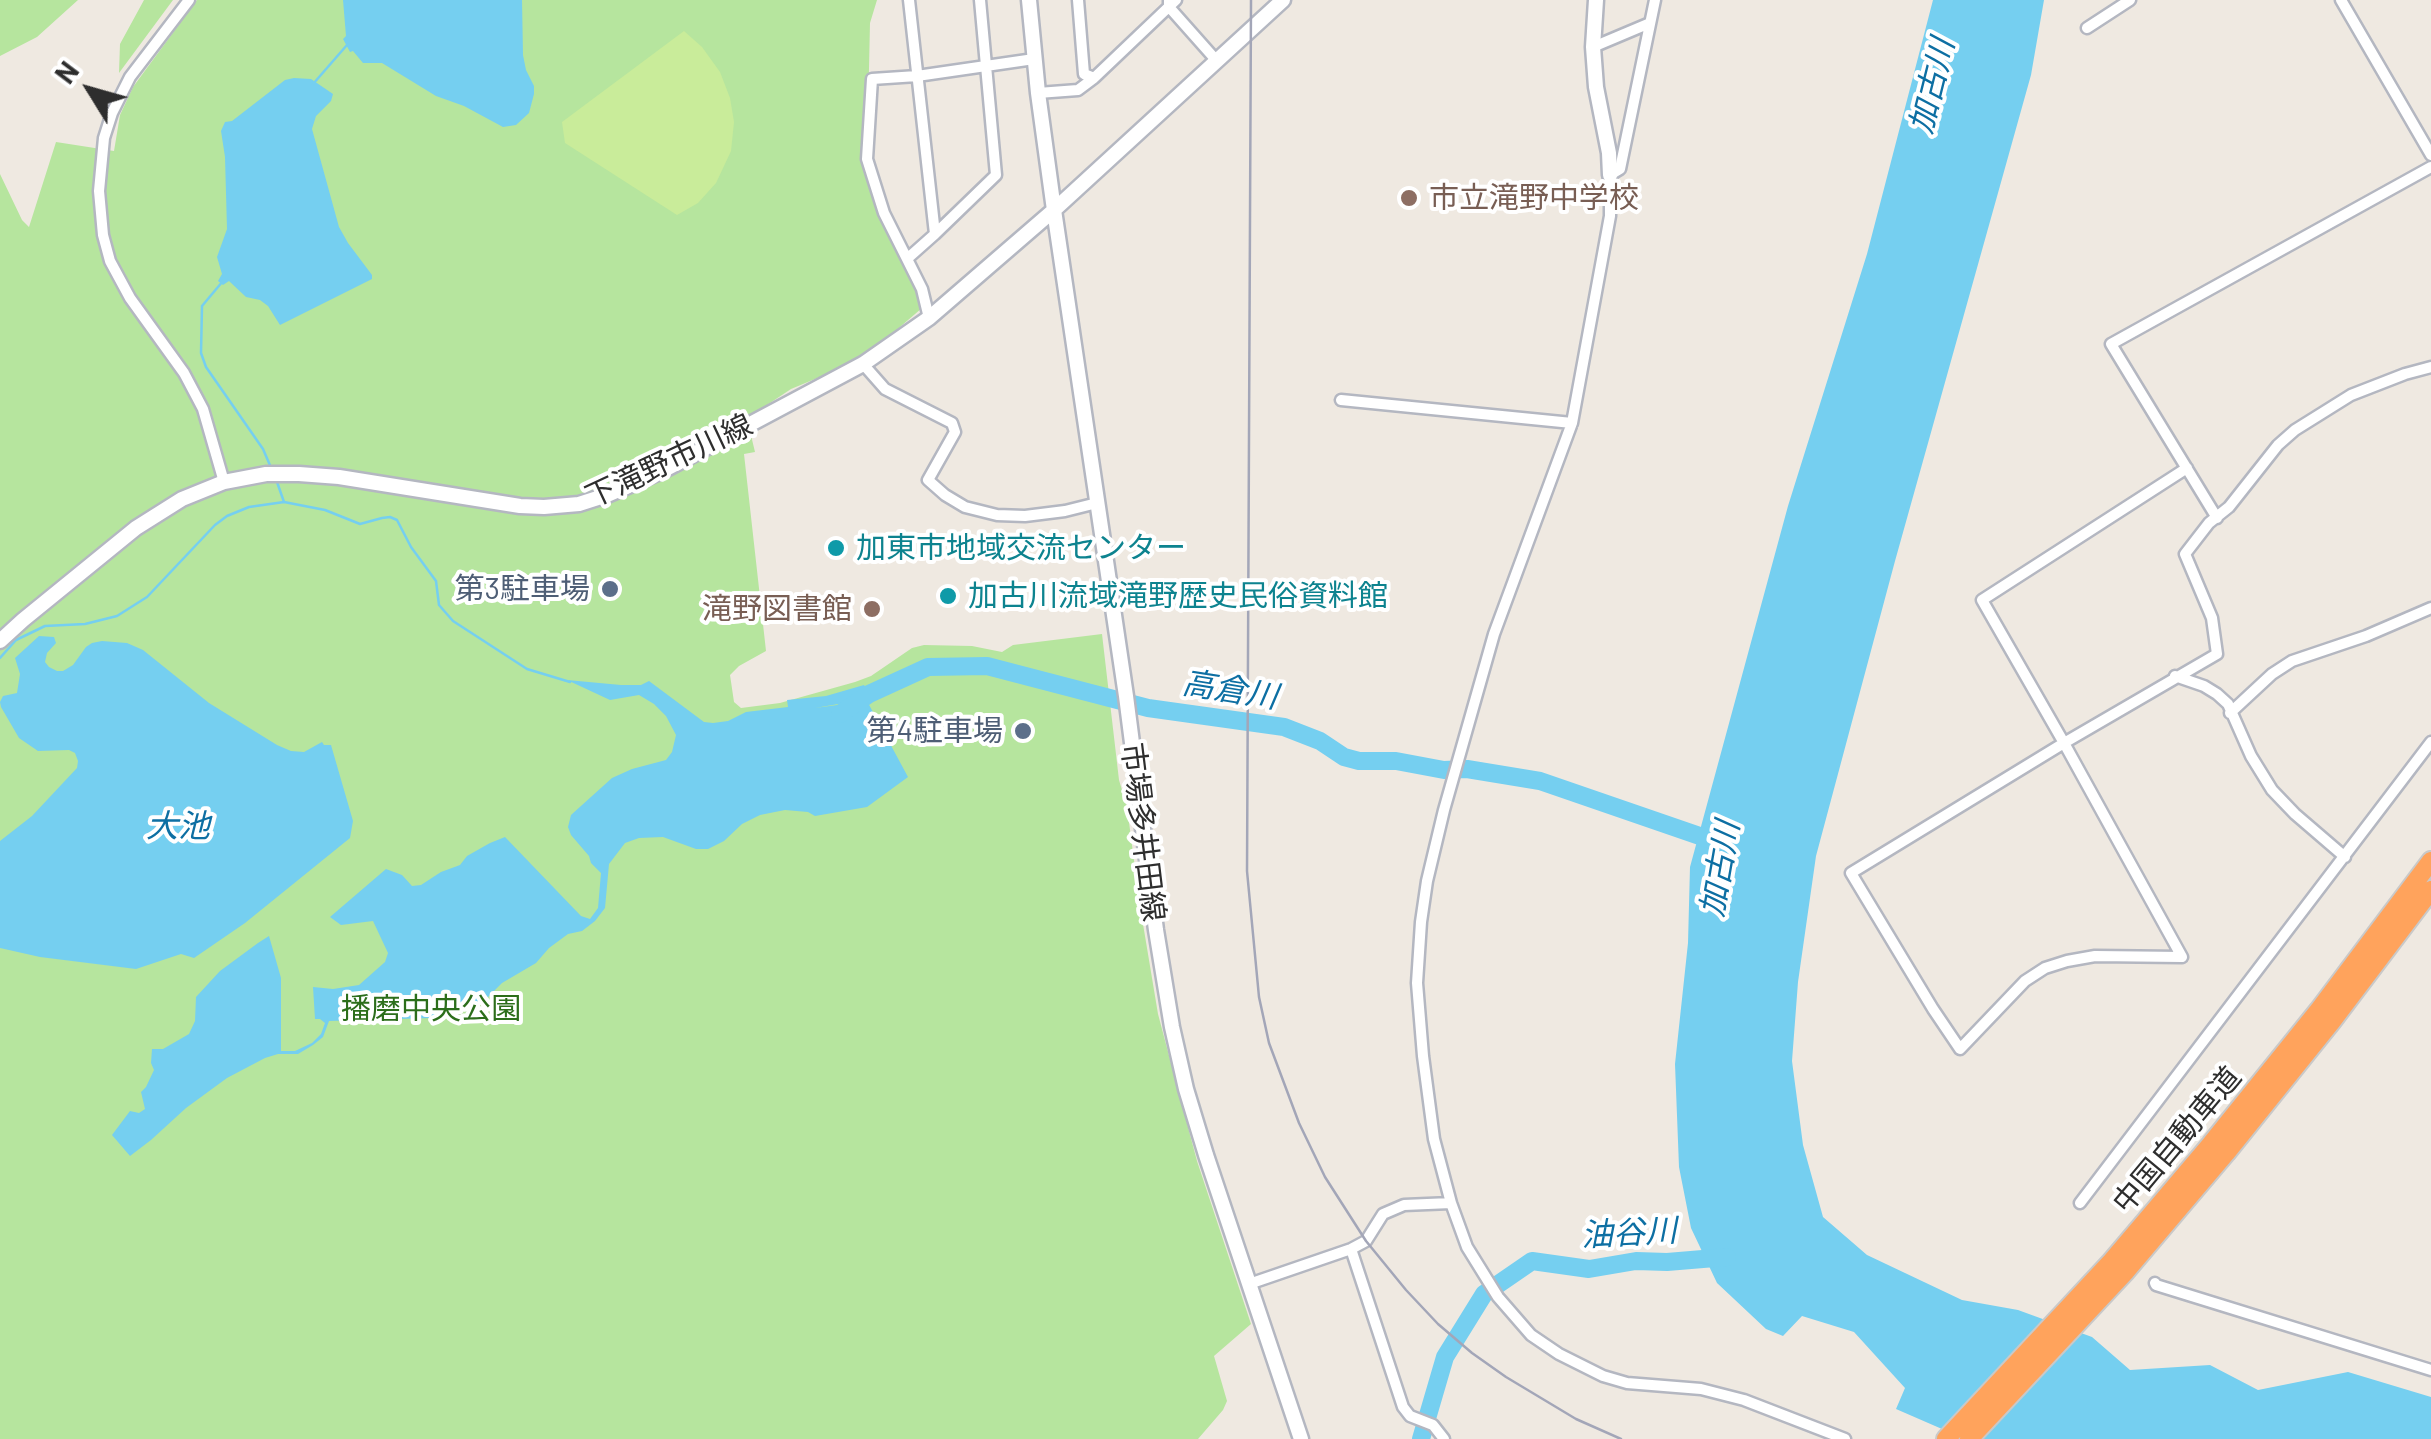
<!DOCTYPE html>
<meta charset="utf-8">
<style>
body{margin:0}
#map{position:relative;width:2431px;height:1439px;overflow:hidden;background:#efe9e1;font-family:Barlow,sans-serif}
canvas{display:block}
.north{position:absolute;left:40px;top:40px;width:100px;height:100px;-webkit-text-stroke:8px #fff;paint-order:stroke;rotate:307deg;font-size:28px;font-weight:700;line-height:40px;text-align:center;color:#2e2e2e}
.north::after{content:'';display:block;margin:auto;width:35px;height:45px;background:#2e2e2e;clip-path:polygon(50% 0,100% 100%,50% 72%,0 100%)}
</style>
<div id="map">
<canvas width="2431" height="1439"></canvas>
<div class="north">N</div>
</div>
<script>
const ctx = document.querySelector('canvas').getContext('2d');
ctx.lineJoin = 'round';
function fill(path, color) {
  ctx.fillStyle = color;
  ctx.fill(path, 'evenodd');
}
function toPath(rows) {
  const path = new Path2D();
  for (const r of rows) {
    path.moveTo(r[0], r[1]);
    for (let i = 2; i < r.length; i += 2) path.lineTo(r[i], r[i + 1]);
  }
  return path;
}
function strokePath(path, color, width, dash) {
  ctx.strokeStyle = color;
  ctx.lineWidth = width;
  ctx.lineCap = dash ? 'butt' : 'round';
  ctx.setLineDash(dash || []);
  ctx.stroke(path);
}
function drawText(font, color, halo, rows, align = 'center') {
  ctx.font = font + ' Barlow,"Noto Sans JP",sans-serif';
  ctx.lineWidth = 8;
  ctx.setLineDash([]);
  ctx.textBaseline = 'middle';
  ctx.strokeStyle = halo;
  ctx.fillStyle = color;
  for (const [text, x, y, turn = 0] of rows) {
    ctx.save();
    ctx.translate(x, y);
    ctx.rotate((+turn || 0) * Math.PI / 180);
    ctx.textAlign = isNaN(turn) ? turn : align;
    if (halo) ctx.strokeText(text, 0, 0);
    ctx.fillText(text, 0, 0);
    ctx.restore();
  }
}
const green = toPath([
 [0,0,78,0,37,37,0,56],
 [144,0,173,0,119,73,120,44],
 [197,0,877,0,870,23,867,159,884,213,908,258,922,308,871,352,827,374,791,389,749,417,748,423,755,452,744,454,766,651,739,666,730,675,734,702,741,708,780,703,855,682,871,676,912,648,924,645,972,646,1002,652,1013,645,1102,634,1119,780,1127,807,1140,906,1158,1014,1197,1161,1251,1324,1214,1356,1227,1401,1223,1410,1198,1439,0,1439,0,174,22,220,29,227,56,142,114,151,120,115,133,87]
]);
const pitch = toPath([
 [684,31,702,47,720,72,730,98,734,122,731,151,716,183,698,203,677,215,565,143,562,122]
]);
const water = toPath([
 [343,0,522,0,523,55,526,70,534,86,534,94,529,113,516,125,503,127,464,106,436,96,382,63,363,63,353,51,350,52,343,39,346,36],
 [1933,0,2044,0,2031,75,1895,561,1816,856,1798,982,1792,1061,1803,1145,1823,1217,1867,1255,1962,1300,2018,1310,2092,1337,2130,1370,2210,1365,2258,1390,2348,1372,2431,1397,2431,1439,1965,1439,1896,1409,1905,1388,1854,1332,1802,1316,1783,1336,1766,1329,1717,1283,1691,1228,1679,1167,1675,1064,1688,943,1690,867,1788,506,1867,254],
 [294,78,311,79,333,94,331,101,316,116,312,129,339,227,348,243,372,275,372,279,280,325,268,306,260,300,246,297,229,281,223,285,218,281,222,274,217,257,227,229,225,157,221,131,225,122,232,121,285,80],
 [39,636,54,637,56,643,47,653,45,662,49,667,57,671,63,671,73,665,86,647,92,643,102,641,127,643,143,650,209,703,277,745,291,751,304,752,322,742,324,745,331,745,353,821,350,838,245,923,194,958,181,954,136,969,40,957,0,948,0,841,32,816,77,768,78,761,75,753,69,750,38,751,19,738,1,707,0,702,3,696,17,693,20,674,15,658],
 [567,680,621,685,641,685,649,681,704,722,713,723,728,721,746,712,788,707,787,700,826,696,864,685,871,697,867,699,815,708,867,701,908,777,867,807,815,816,808,812,785,810,760,815,742,824,724,841,708,849,696,849,663,837,639,838,625,843,609,864,605,908,595,921,582,931,568,934,549,948,536,963,502,983,485,1000,441,1013,433,1018,329,1021,323,1037,313,1045,298,1054,278,1054,265,1058,227,1078,186,1108,151,1140,130,1156,112,1135,130,1111,139,1113,145,1109,141,1092,146,1087,154,1070,151,1063,152,1049,163,1049,189,1034,195,1021,196,997,220,971,258,943,269,936,281,978,281,1051,295,1051,312,1043,321,1034,325,1023,320,1019,315,1019,313,987,333,989,359,985,385,962,388,953,373,921,341,925,330,917,386,869,402,875,412,886,421,885,441,872,460,865,467,856,490,843,505,837,581,916,590,919,598,908,601,873,591,863,589,856,571,835,568,827,571,815,612,778,632,769,666,760,672,752,676,735,666,716,654,704,639,695,610,700]
]);
const stream = toPath([
 [313,84,347,45],
 [223,281,202,306,201,353,206,367,263,449,272,470],
 [277,482,284,502],
 [0,658,16,640,45,626,85,624,117,616,147,597,215,525,227,516,249,507,284,502,325,510,360,524,382,518,390,517,397,520,411,547,436,581,439,605,453,621,527,669,570,682]
]);
const river = toPath([
 [840,714,869,694,928,667,987,666,1148,708,1284,727,1320,741,1344,757,1359,761,1396,761,1444,770,1467,769,1540,781,1720,843],
 [1421,1439,1445,1357,1484,1294,1532,1261,1589,1269,1636,1261,1667,1262,1727,1257]
]);
const street = toPath([
 [189,0,130,77,112,113,104,138,99,191,103,235,110,261,130,298,184,373,203,409,224,482],
 [909,0,935,234,996,175,980,0],
 [1078,0,1084,74,1094,78,1176,0],
 [1655,0,1620,169,1610,175,1610,216,1572,423,1494,634,1444,810,1427,881,1421,922,1417,983,1423,1056,1434,1139,1451,1203,1467,1247,1498,1297,1531,1335,1559,1354,1603,1376,1627,1383,1701,1389,1744,1400,1845,1439],
 [2341,0,2431,155],
 [1169,1,1169,7,1216,60],
 [2087,28,2130,0],
 [1593,47,1650,23],
 [1038,93,1078,90,1094,78],
 [908,258,935,234],
 [929,318,922,289,884,213,867,159,872,79,917,76,1034,59],
 [863,364,885,389,952,423,955,432,928,480,945,495,965,507,997,515,1025,516,1065,511,1097,503],
 [1341,400,1572,423],
 [2187,468,1982,600,2064,743,2217,654,2212,618,2185,554,2209,523,2229,507,2278,445,2295,430,2351,395,2405,374,2431,367],
 [2217,518,2111,344,2431,167],
 [2175,676,2204,686,2217,694,2228,704,2251,756,2272,790,2295,814,2345,857],
 [2230,713,2272,674,2292,661,2366,636,2431,608],
 [2064,743,2182,957,2095,956,2067,961,2045,968,2025,981,1960,1049,1933,1009,1851,873,2064,743],
 [2080,1203,2431,742],
 [1351,1249,1403,1407,1410,1416,1433,1425,1444,1439],
 [2155,1283,2156,1285,2431,1370],
 [1249,1284,1351,1249,1366,1241,1383,1214,1404,1205,1451,1203]
]);
const secondary = toPath([
 [1029,0,1038,93,1054,210,1126,696,1156,930,1172,1027,1186,1089,1206,1155,1301,1439],
 [1596,0,1593,47,1596,87,1609,153,1610,175],
 [0,641,23,620,136,528,182,499,224,482,266,474,299,474,339,477,520,506,544,507,579,504,607,495,664,470,863,364,929,318,1054,210,1283,0]
]);
const highway = toPath([
 [1946,1439,2110,1263,2211,1144,2319,1010,2431,861],
 [1969,1439,2126,1271,2226,1153,2332,1021,2431,890]
]);
const rail = toPath([
 [1251,0,1247,871,1259,997,1269,1043,1299,1123,1325,1177,1366,1241,1406,1290,1438,1324,1472,1353,1506,1377,1576,1419,1621,1439]
]);
const markers = [
 [1409,198,10,"#8d6e63"],
 [836,548,10,"#0f9aa8"],
 [610,589,10,"#5c6f8a"],
 [948,596,10,"#0f9aa8"],
 [872,609,10,"#8d6e63"],
 [1023,731,10,"#5c6f8a"]
];
const educationNames = [
 ["市立滝野中学校",1429,198],
 ["滝野図書館",852,609,"right"]
];
const streetNames = [
 ["下滝野市川線",669,461,-25],
 ["市場多井田線",1143,832,83],
 ["中国自動車道",2177,1140,-50]
];
const cultureNames = [
 ["加東市地域交流センター",856,548],
 ["加古川流域滝野歴史民俗資料館",968,596]
];
const serviceNames = [
 ["第3駐車場",590,589],
 ["第4駐車場",1003,731]
];
const parkNames = [
 ["播磨中央公園",431,1009]
];
const waterNames = [
 ["加古川",1932,86,-76],
 ["高倉川",1230,690,9],
 ["大池",178,826],
 ["加古川",1720,869,-80],
 ["油谷川",1629,1233,-3]
];
fill(green, '#b6e59e');
fill(pitch, '#c9ec9a');
fill(water, '#75cff0');
strokePath(stream, '#75cff0', 2.5);
strokePath(river, '#75cff0', 18);
strokePath(street, '#b4b7c1', 15);
strokePath(secondary, '#b4b7c1', 19);
strokePath(highway, '#c9c9c9', 22);
strokePath(street, '#fff', 10);
strokePath(secondary, '#fff', 14);
strokePath(highway, '#ffa35c', 18);
strokePath(rail, '#a3a6b8', 2.5);
for (const [x, y, r, color] of markers) {
  const dot = new Path2D();
  dot.arc(x, y, r, 0, 2 * Math.PI);
  ctx.fillStyle = color;
  ctx.fill(dot);
  strokePath(dot, '#fff', 4);
}
drawText('30px', '#785e54', '#fff', educationNames, 'left');
drawText('30px', '#2e2e2e', '#fff', streetNames);
drawText('30px', '#0d838f', '#fff', cultureNames, 'left');
drawText('30px', '#4e5e75', '#fff', serviceNames, 'right');
drawText('30px', '#2c6e1b', '#fff', parkNames);
drawText('italic 32px', '#0d6fa3', '#fff', waterNames);
</script>
